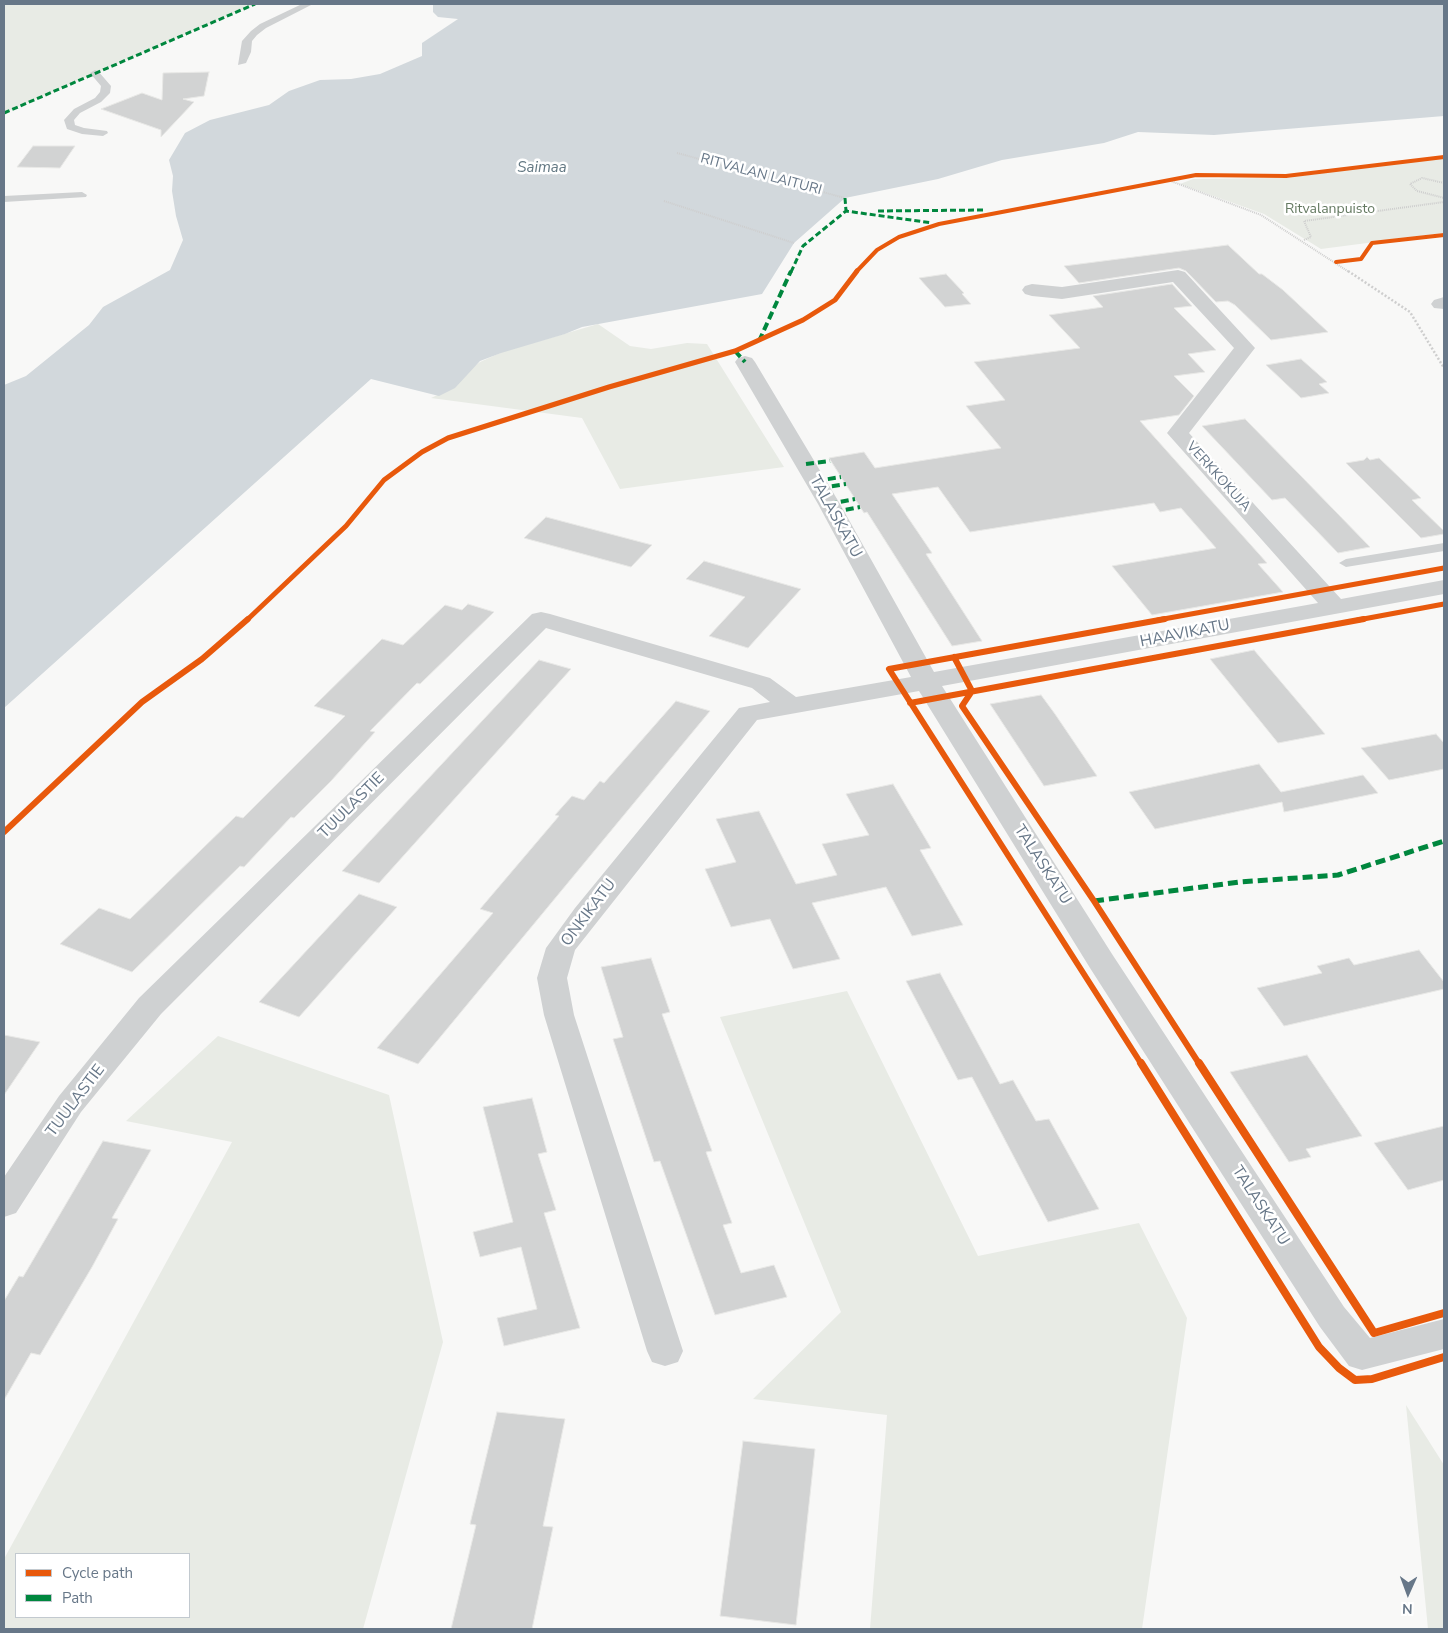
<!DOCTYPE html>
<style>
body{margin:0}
#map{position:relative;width:1448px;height:1633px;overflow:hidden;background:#f8f8f7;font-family:"Nunito Sans",sans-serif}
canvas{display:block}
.frame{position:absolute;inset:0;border:5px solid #677788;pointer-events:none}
.legend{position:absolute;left:15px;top:1553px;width:175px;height:65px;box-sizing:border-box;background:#fff;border:1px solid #c2c9cf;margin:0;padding:6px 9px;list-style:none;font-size:15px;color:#677788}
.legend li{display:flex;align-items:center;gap:10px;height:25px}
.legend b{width:25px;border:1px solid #c2c9cf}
.north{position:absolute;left:1383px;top:1568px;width:50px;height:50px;-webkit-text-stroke:4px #fff;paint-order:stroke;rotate:182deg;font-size:14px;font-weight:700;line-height:20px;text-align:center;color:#677788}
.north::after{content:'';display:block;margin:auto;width:18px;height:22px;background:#677788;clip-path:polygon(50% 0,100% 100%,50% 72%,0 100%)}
</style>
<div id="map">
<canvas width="1448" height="1633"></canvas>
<div class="frame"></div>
<ul class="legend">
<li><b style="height:6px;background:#e8590c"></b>Cycle path</li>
<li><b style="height:6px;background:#00873e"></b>Path</li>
</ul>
<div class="north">N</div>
</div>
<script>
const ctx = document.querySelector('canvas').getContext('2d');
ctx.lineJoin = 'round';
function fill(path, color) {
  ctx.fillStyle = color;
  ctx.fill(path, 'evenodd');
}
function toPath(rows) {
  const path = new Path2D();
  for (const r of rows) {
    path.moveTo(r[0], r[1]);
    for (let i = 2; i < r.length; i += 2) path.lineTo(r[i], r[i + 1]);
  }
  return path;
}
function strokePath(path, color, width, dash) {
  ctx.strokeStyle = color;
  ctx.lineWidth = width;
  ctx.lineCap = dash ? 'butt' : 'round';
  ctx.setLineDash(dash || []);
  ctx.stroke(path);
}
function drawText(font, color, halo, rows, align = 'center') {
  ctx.font = font + ' "Nunito Sans",sans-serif';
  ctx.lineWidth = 5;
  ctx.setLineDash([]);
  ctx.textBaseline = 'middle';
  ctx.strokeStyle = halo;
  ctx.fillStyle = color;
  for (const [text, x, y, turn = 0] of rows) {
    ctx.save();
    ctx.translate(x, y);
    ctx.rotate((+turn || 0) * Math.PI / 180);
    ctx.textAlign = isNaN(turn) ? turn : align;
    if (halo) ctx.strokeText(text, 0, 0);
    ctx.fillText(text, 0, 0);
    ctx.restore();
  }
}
const green = toPath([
 [4,4,255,4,4,113],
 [1444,156,1444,233,1321,249,1264,214,1180,184,1193,179,1288,178],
 [598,324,630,346,651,349,687,343,707,344,784,467,620,489,582,418,431,398,455,387,467,371,480,362,502,352],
 [847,991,978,1256,1139,1223,1187,1318,1142,1629,870,1629,887,1415,753,1399,841,1312,720,1017],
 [218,1036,389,1095,443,1342,363,1629,4,1629,4,1559,232,1142,126,1121],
 [189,1554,189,1617,16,1617,16,1554],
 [1406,1405,1444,1465,1444,1629,1428,1629]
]);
const water = toPath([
 [433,4,1444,4,1444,116,1214,135,1138,132,1104,143,1002,160,938,179,845,198,794,243,762,294,582,327,565,334,501,353,480,361,455,388,439,396,371,379,4,708,4,385,26,376,89,325,103,307,170,270,183,240,176,216,172,191,173,176,169,160,185,133,210,120,269,105,289,91,320,80,351,79,380,74,422,56,422,43,458,19,438,17,433,12]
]);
const building = toPath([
 [209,72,204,96,183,99,194,102,161,137,161,130,101,109,142,93,162,100,163,73,209,72],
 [33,146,75,146,60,168,17,167,33,146],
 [1228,245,1259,274,1262,274,1283,290,1328,332,1271,340,1235,305,1228,301,1216,302,1186,271,1179,268,1079,283,1064,266,1228,245],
 [946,274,964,293,962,294,971,304,945,307,919,278,946,274],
 [1172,284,1192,306,1174,308,1216,350,1188,354,1205,372,1174,376,1194,396,1179,415,1140,421,1267,563,1258,564,1283,592,1152,615,1112,566,1216,548,1181,508,1160,512,1154,503,970,532,938,487,892,494,932,553,926,554,982,641,952,646,867,512,864,513,829,458,864,452,875,468,1001,448,966,406,1005,400,974,362,1080,348,1049,315,1103,307,1093,296,1172,284],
 [1301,359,1327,382,1319,384,1329,393,1301,398,1266,365,1301,359],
 [1245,419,1300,475,1370,547,1338,553,1285,498,1272,500,1202,426,1245,419],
 [1367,457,1370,460,1379,458,1421,498,1412,500,1444,531,1444,534,1421,538,1346,463,1364,460,1367,457],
 [546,517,652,545,631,567,524,538,546,517],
 [704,561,801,589,748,648,709,636,745,597,686,579,704,561],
 [468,604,494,612,420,684,417,683,370,731,375,732,331,781,294,818,291,817,244,867,240,866,132,972,60,944,99,908,130,919,236,816,243,818,345,716,314,706,382,639,403,645,445,605,462,610,468,604],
 [1254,650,1304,709,1325,734,1278,743,1210,659,1254,650],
 [539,660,571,669,379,883,342,871,539,660],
 [1041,695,1055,714,1097,776,1044,786,990,704,1041,695],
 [676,701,710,711,418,1064,377,1048,493,913,480,909,559,816,555,815,572,796,584,800,600,781,604,783,676,701],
 [1436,734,1444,743,1444,769,1389,780,1361,748,1436,734],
 [1259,764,1281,792,1363,775,1378,793,1284,812,1282,802,1155,829,1129,792,1259,764],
 [893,784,931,848,920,850,963,925,912,936,886,887,812,903,840,959,793,969,770,919,731,927,705,869,736,862,716,819,759,811,796,884,837,875,822,844,869,835,846,794,893,784],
 [359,894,397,907,299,1017,259,1002,359,894],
 [1419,950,1444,982,1444,989,1284,1026,1257,988,1322,973,1317,966,1349,958,1354,965,1419,950],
 [651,958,670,1012,662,1014,712,1151,706,1152,732,1223,723,1225,741,1273,774,1265,787,1297,715,1315,660,1161,654,1162,613,1039,623,1037,601,967,651,958],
 [940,973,1000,1084,1013,1080,1036,1121,1049,1119,1099,1209,1048,1222,972,1077,958,1080,906,981,940,973],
 [4,1035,40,1042,4,1095,4,1035],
 [1307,1055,1362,1136,1306,1149,1311,1157,1289,1162,1230,1072,1307,1055],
 [532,1098,547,1152,538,1154,556,1210,544,1213,580,1328,504,1346,497,1318,537,1309,521,1247,480,1257,473,1232,513,1222,483,1107,532,1098],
 [1444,1126,1444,1180,1408,1190,1374,1143,1444,1126],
 [103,1141,151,1150,112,1218,118,1219,92,1267,40,1355,31,1353,4,1400,4,1301,19,1276,23,1277,103,1141],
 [497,1412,565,1419,543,1526,553,1527,532,1629,451,1629,476,1525,470,1524,497,1412],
 [743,1441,815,1449,796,1625,720,1616,743,1441]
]);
const pathFar1 = toPath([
 [677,153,845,198],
 [1168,180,1261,215,1349,272],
 [1444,183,1422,178,1410,184,1417,191,1444,198],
 [664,201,794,243],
 [1304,240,1311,237,1304,221,1444,202]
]);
const path = toPath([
 [1348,271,1410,312,1444,368]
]);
const service = toPath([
 [302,4,313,4,266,28,257,35,252,41,251,52,246,63,238,65,242,41,251,31,260,24,302,4],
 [95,70,98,71,111,86,110,93,101,102,80,113,74,120,75,125,84,128,107,131,108,133,103,136,82,134,67,129,64,120,74,109,95,98,100,92,101,86,90,73,95,70],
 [82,192,87,195,86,197,4,202,4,196,82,192],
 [1444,543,1444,551,1346,567,1339,563,1346,559,1444,543]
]);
const minor = toPath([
 [1178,270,1185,272,1255,348,1189,433,1341,599,1444,580,1444,594,942,686,1112,954,1344,1307,1370,1338,1444,1319,1444,1349,1362,1370,1349,1366,1320,1327,1090,968,919,691,757,720,575,950,567,978,574,1015,683,1351,678,1362,665,1366,652,1362,647,1351,544,1015,537,978,546,948,575,908,739,708,770,702,752,688,546,628,161,1014,81,1112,16,1213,4,1217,4,1177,59,1096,139,998,532,614,541,612,550,614,770,678,796,697,911,677,818,504,735,362,738,358,745,356,752,358,755,362,840,504,934,672,1318,603,1167,433,1234,348,1173,282,1062,299,1032,296,1025,294,1022,290,1025,286,1032,284,1062,287,1178,270],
 [1444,297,1444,309,1434,308,1431,304,1434,300,1444,297]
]);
const quietFar2 = toPath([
 [4,113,255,4],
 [845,198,846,211,851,211],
 [878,211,983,210],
 [791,272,803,246,846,211,932,223]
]);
const quietFar1 = toPath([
 [759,341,791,271],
 [735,351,745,362],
 [806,464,830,461],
 [816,481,841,477],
 [820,488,846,484],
 [829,504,855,499],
 [834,512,860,507]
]);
const quiet = toPath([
 [1094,901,1240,882,1338,875,1444,841]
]);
const cyclewayFar3 = toPath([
 [1336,262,1361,259,1372,243,1444,235],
 [856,272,877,250,899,237,939,224,1196,175,1286,176,1444,157]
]);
const cyclewayFar2 = toPath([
 [247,620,346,526,384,480,422,452,448,438,609,387,735,351,803,320,835,300,857,271],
 [1158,620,1444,568],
 [1358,620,1444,604]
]);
const cyclewayFar1 = toPath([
 [954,657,972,691,962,706,1094,901,1200,1065],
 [910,703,1364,619],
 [4,832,142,702,202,659,248,619],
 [1142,1065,889,669,1165,619]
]);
const cycleway = toPath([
 [1141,1063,1319,1347,1339,1368,1355,1380,1372,1379,1444,1357],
 [1199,1063,1374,1333,1444,1313]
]);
const farStreetnames = [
 ["RITVALAN LAITURI",761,175,15],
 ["VERKKOKUJA",1218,477,48]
];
const farParknames = [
 ["Ritvalanpuisto",1330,210]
];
const farWaternames = [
 ["Saimaa",542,168]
];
const streetNames = [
 ["TALASKATU",835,517,61],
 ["HAAVIKATU",1185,634,-11],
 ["TUULASTIE",352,806,-45],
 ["TALASKATU",1042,865,57],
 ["ONKIKATU",589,913,-53],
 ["TUULASTIE",76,1101,-53],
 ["TALASKATU",1260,1206,57]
];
fill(green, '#e8ebe5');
fill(water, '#d2d8dc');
fill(building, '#d2d3d3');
strokePath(building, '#e8e8e6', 1);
strokePath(pathFar1, '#cecece', 2, [1, 1]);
strokePath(path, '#cecece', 2.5, [2, 2]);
fill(service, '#cfd1d2');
fill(minor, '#cfd1d2');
strokePath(quietFar2, '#00873e', 3, [6, 3]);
strokePath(quietFar1, '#00873e', 4, [8, 4]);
strokePath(quiet, '#00873e', 5, [10, 5]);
strokePath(cyclewayFar3, '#e8590c', 4);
strokePath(cyclewayFar2, '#e8590c', 5);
strokePath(cyclewayFar1, '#e8590c', 6);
strokePath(cycleway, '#e8590c', 8);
drawText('14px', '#677788', '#fff', farStreetnames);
drawText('14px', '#657a62', '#fff', farParknames);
drawText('italic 15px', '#637883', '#fff', farWaternames);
drawText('16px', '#677788', '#fff', streetNames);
</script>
